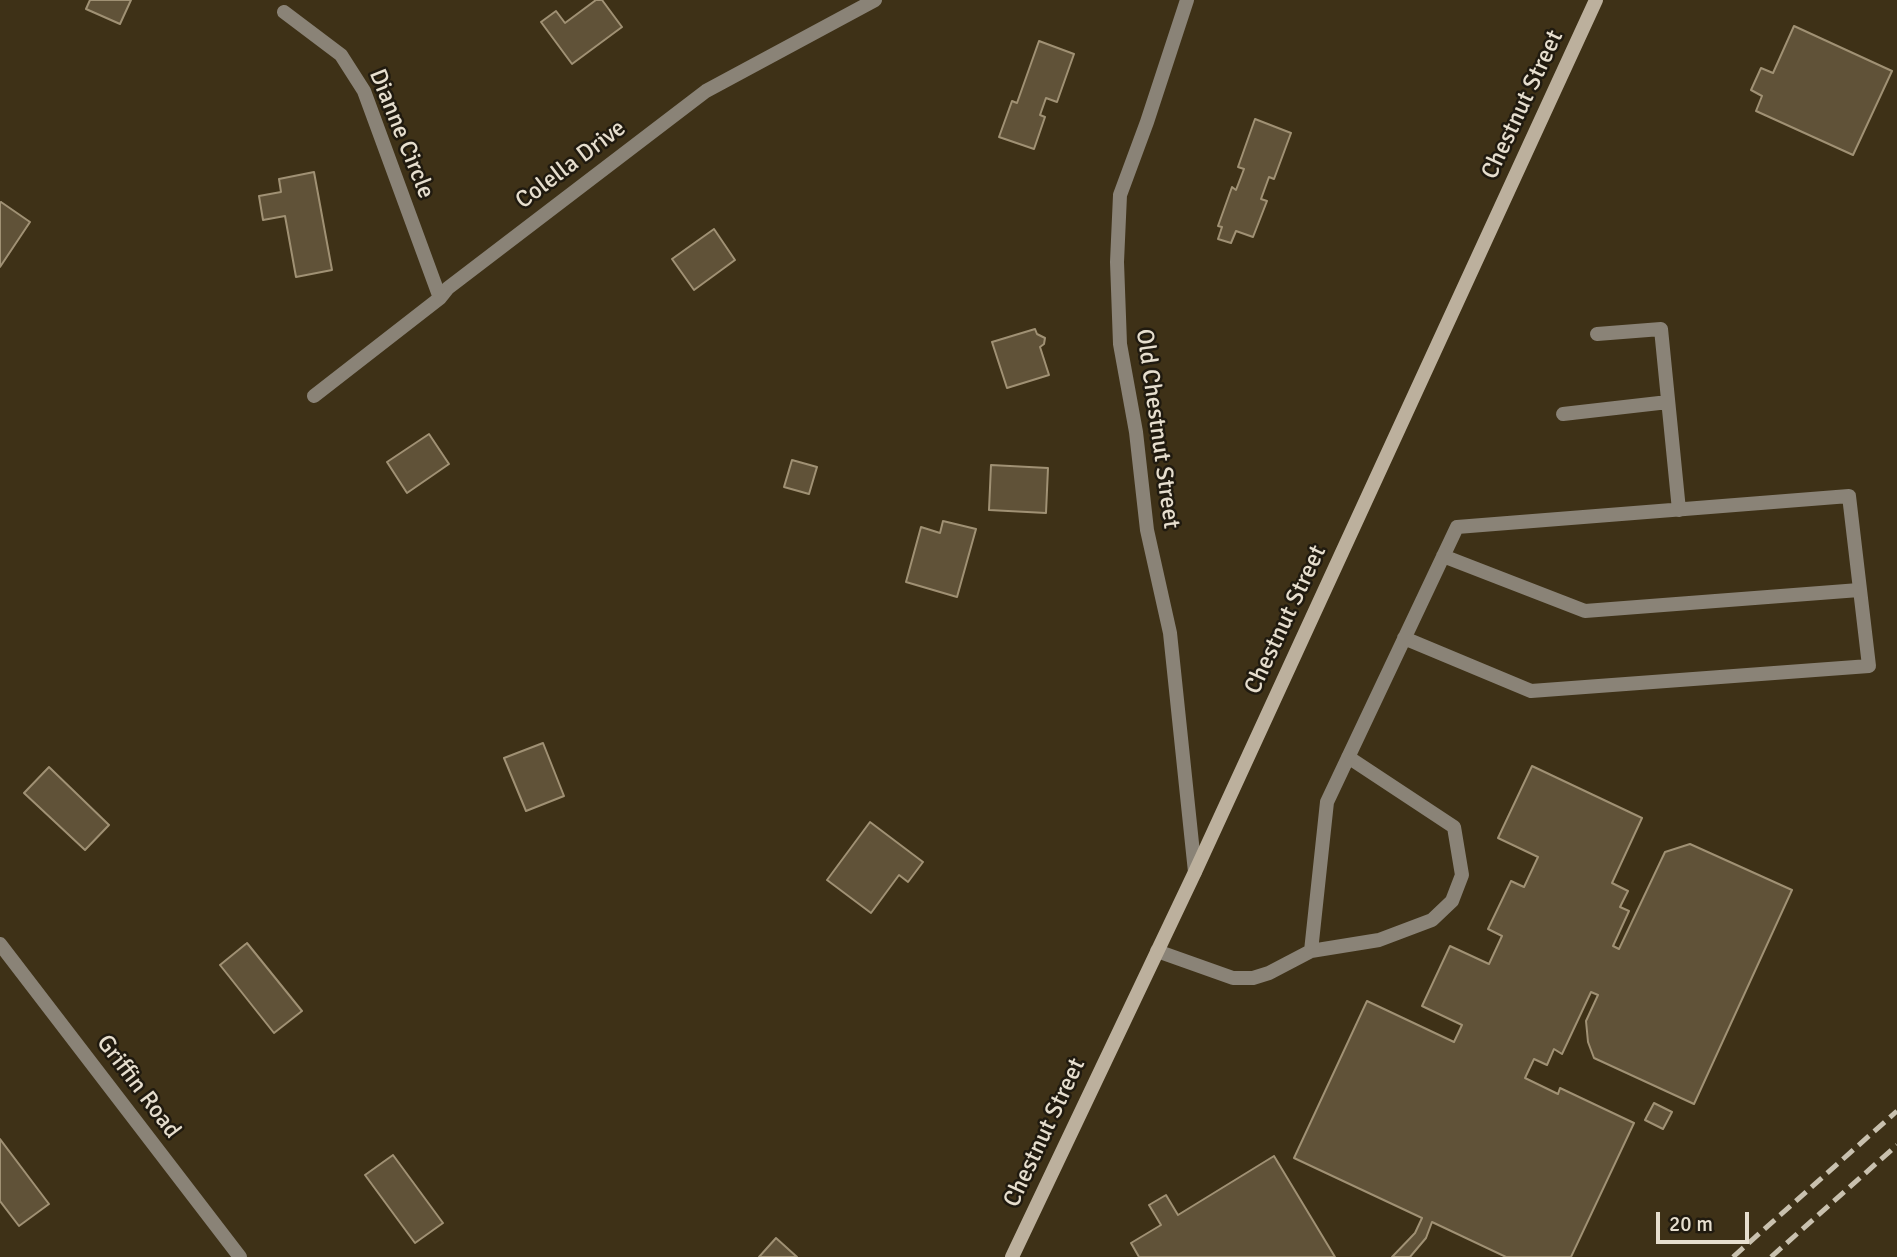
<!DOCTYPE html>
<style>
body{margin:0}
#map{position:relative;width:1897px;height:1257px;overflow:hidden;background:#3e3117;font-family:Signika,sans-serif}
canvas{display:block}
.scale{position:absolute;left:1656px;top:1212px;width:93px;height:32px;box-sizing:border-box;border:4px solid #e6dece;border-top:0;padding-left:9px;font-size:21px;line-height:24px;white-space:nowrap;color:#e6dece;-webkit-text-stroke:5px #201a0f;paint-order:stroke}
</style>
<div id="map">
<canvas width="1897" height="1257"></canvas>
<div class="scale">20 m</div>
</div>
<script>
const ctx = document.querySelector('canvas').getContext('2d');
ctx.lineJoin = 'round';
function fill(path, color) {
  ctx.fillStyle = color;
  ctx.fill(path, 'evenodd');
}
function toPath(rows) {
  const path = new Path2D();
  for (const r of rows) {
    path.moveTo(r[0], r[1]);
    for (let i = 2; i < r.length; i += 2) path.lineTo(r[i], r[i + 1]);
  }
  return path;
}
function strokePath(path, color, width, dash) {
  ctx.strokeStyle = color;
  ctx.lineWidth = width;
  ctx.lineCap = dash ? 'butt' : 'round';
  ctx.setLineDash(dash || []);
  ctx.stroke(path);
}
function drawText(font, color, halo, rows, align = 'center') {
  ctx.font = font + ' Signika,sans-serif';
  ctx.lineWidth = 5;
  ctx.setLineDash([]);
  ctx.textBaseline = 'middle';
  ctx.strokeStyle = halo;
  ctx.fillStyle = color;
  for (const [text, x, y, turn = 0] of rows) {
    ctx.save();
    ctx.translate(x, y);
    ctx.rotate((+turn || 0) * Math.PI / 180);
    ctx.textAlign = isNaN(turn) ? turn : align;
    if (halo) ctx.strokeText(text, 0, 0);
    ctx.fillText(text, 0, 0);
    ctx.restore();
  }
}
const building = toPath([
 [90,0,131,0,120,24,86,9,90,0],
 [596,0,602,0,622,27,572,64,541,22,556,11,565,23,596,0],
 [1794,26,1892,71,1853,155,1756,111,1762,96,1751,90,1761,68,1773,73,1794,26],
 [1039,41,1074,54,1057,102,1046,98,1040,115,1045,117,1034,149,999,137,1012,101,1017,103,1039,41],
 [1255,119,1291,133,1274,179,1269,177,1261,199,1267,201,1253,237,1236,231,1231,243,1218,239,1222,227,1218,226,1232,187,1236,190,1244,169,1238,167,1255,119],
 [314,172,332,270,296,277,285,216,263,220,259,196,281,192,279,179,314,172],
 [1,202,30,222,0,267,0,203,1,202],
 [714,229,735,260,694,290,672,259,714,229],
 [1035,329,1037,334,1045,338,1044,344,1040,347,1049,375,1007,388,992,342,1035,329],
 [429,434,449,464,407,493,387,462,429,434],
 [792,460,817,467,809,494,784,487,792,460],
 [991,465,1048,468,1046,513,989,510,991,465],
 [943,521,976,529,957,597,906,582,921,527,940,533,943,521],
 [543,743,564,796,526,811,504,758,543,743],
 [1532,766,1642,818,1612,883,1628,891,1620,907,1629,911,1613,946,1619,949,1665,852,1690,844,1792,890,1694,1104,1594,1058,1588,1042,1586,1021,1598,995,1591,992,1562,1054,1554,1049,1547,1065,1534,1059,1525,1078,1558,1094,1560,1088,1634,1123,1571,1257,1506,1257,1432,1222,1426,1238,1410,1257,1392,1257,1415,1233,1422,1218,1294,1158,1367,1001,1454,1042,1462,1025,1422,1006,1450,946,1489,964,1502,936,1488,929,1511,881,1524,887,1538,857,1498,838,1532,766],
 [49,767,109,825,85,850,24,793,49,767],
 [870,822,923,862,908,882,899,875,871,913,827,880,870,822],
 [247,943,302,1011,274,1033,220,965,247,943],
 [1654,1103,1672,1112,1663,1129,1645,1120,1654,1103],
 [0,1139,49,1204,19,1226,0,1201,0,1139],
 [393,1155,443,1223,415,1243,365,1175,393,1155],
 [1274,1156,1335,1257,1139,1257,1131,1243,1161,1225,1149,1205,1166,1195,1178,1215,1274,1156],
 [776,1238,797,1257,759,1257,776,1238]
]);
const lane = toPath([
 [1597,334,1661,329,1679,510],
 [1563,414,1668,402],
 [1443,556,1585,611,1859,590],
 [1157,951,1233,978,1253,978,1269,973,1311,951,1327,802,1457,527,1849,496,1869,666,1531,691,1404,638],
 [1311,951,1379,940,1432,920,1452,901,1462,875,1454,827,1348,757]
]);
const street = toPath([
 [1187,0,1147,122,1120,195,1117,262,1120,344,1136,432,1147,530,1170,633,1195,872],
 [284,12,341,55,364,91,440,298],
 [314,396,440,298,448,288,706,91,875,0],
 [0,944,240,1257]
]);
const secondary = toPath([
 [1012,1257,1195,872,1596,0]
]);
const rail = toPath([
 [1733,1257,1897,1111],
 [1771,1257,1897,1145]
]);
const streetNames = [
 ["Chestnut Street",1523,105,-65],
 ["Dianne Circle",401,134,68],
 ["Colella Drive",571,165,-37],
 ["Old Chestnut Street",1157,429,82],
 ["Chestnut Street",1286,620,-65],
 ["Griffin Road",138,1087,53],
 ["Chestnut Street",1045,1133,-65]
];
fill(building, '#605238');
strokePath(building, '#a09174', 2);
strokePath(lane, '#8a8377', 14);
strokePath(street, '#8a8377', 14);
strokePath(secondary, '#bcb09d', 14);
strokePath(rail, '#c9c1af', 5, [14, 7]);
drawText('24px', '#e6dece', '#201a0f', streetNames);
</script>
